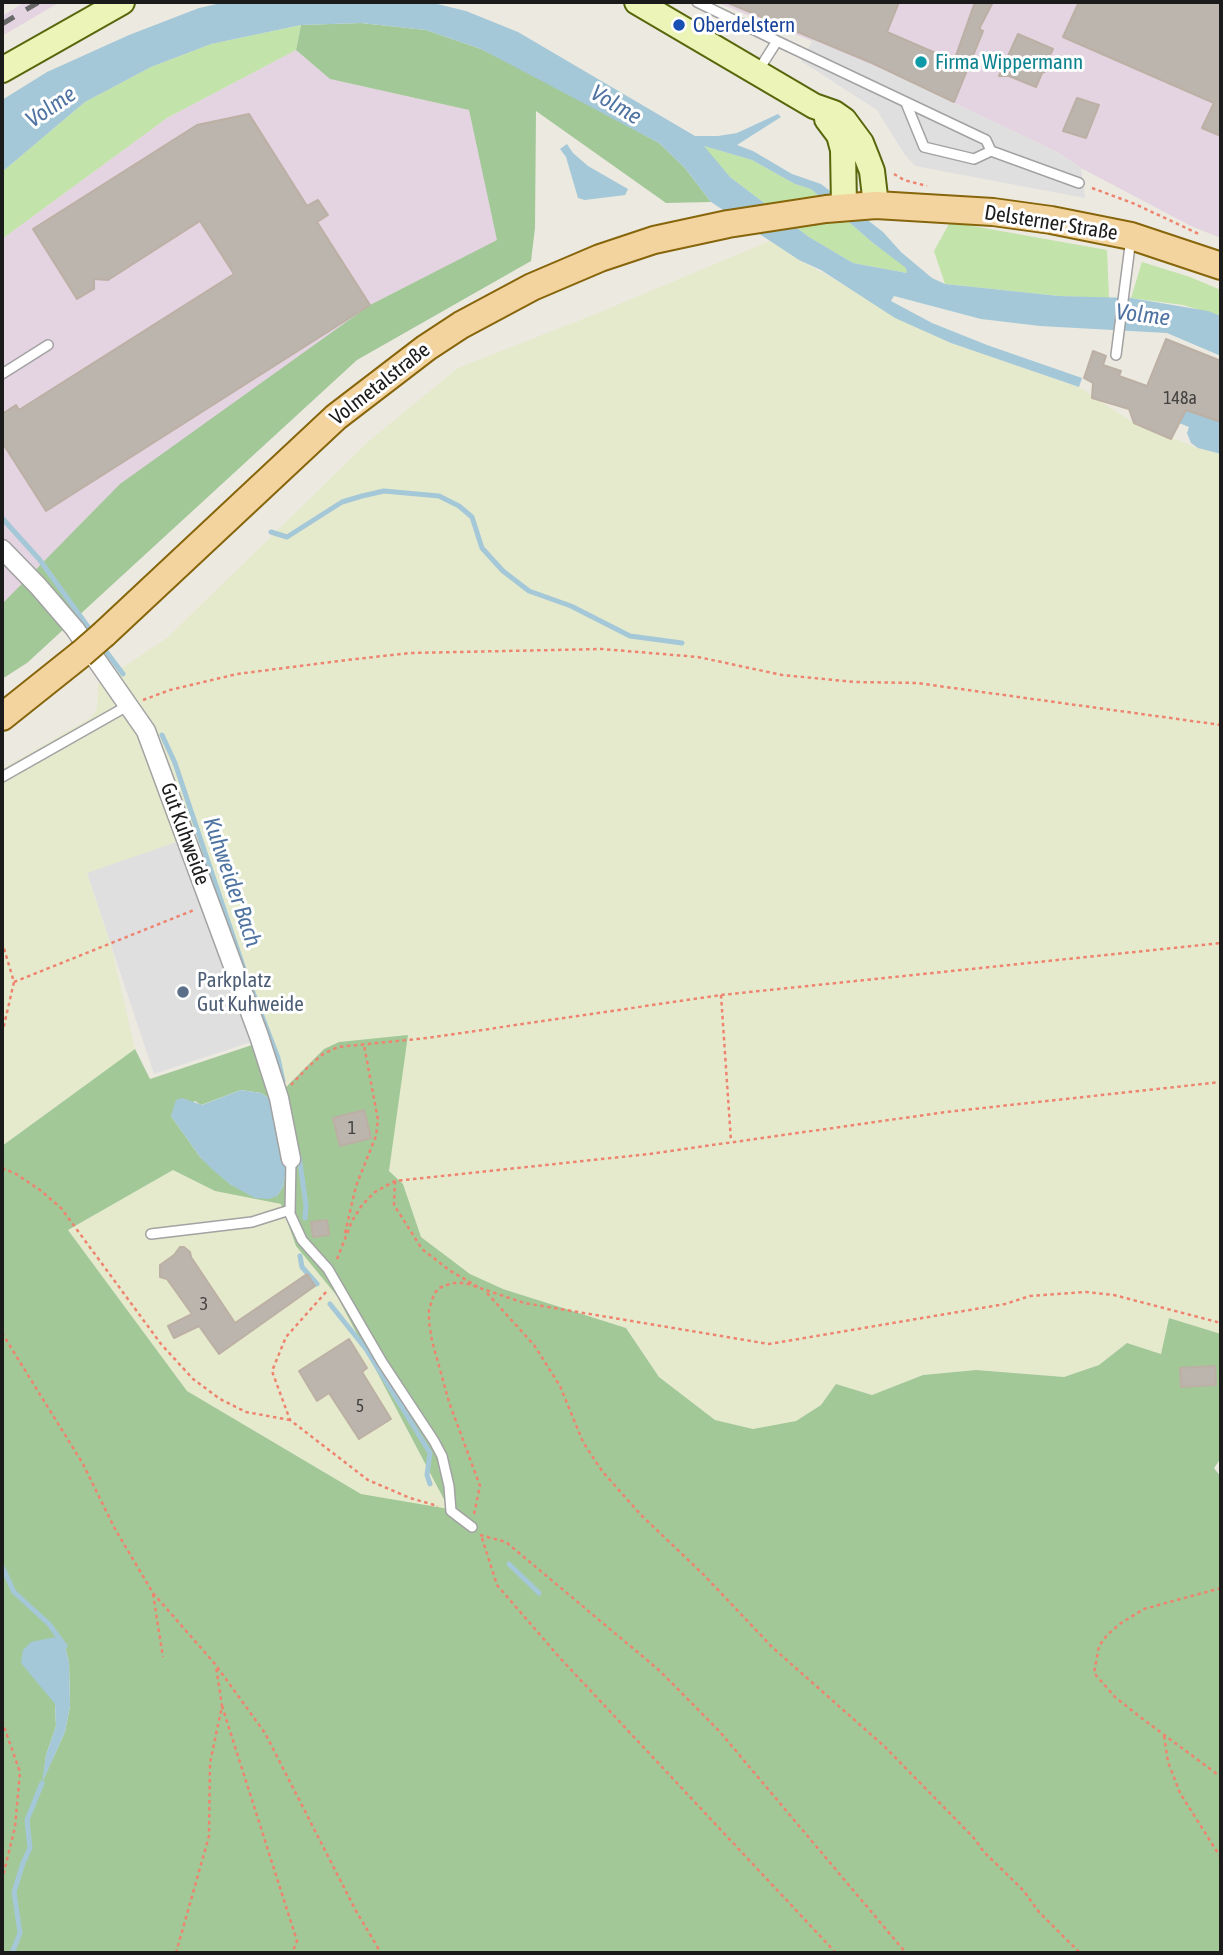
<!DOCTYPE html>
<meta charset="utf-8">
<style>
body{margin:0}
#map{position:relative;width:1223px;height:1955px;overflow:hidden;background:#ece9e1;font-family:"Asap Condensed",sans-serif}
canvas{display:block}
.frame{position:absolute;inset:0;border:4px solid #1b1b1b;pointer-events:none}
</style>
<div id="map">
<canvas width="1223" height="1955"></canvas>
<div class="frame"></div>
</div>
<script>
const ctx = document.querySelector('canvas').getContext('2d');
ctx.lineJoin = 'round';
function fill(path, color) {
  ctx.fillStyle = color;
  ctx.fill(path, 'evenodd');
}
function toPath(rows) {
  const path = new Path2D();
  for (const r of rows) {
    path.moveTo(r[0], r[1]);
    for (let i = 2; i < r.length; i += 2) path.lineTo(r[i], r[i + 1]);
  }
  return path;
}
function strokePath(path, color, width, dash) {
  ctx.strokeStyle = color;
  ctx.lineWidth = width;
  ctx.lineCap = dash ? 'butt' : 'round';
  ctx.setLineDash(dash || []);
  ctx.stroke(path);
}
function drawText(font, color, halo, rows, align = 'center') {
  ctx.font = font + ' "Asap Condensed",sans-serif';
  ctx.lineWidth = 6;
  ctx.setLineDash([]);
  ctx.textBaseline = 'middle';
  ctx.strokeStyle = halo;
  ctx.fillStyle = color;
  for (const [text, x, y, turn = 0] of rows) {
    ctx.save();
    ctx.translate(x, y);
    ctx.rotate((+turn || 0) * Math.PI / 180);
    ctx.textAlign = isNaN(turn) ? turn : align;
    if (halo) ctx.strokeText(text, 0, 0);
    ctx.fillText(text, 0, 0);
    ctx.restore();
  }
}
const industrial = toPath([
 [25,2,60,2,2,36,2,16],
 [716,2,1221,2,1221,238,1191,226,1081,168,1057,152,893,74],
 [296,50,330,79,469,110,498,240,370,305,2,604,2,239,167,118]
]);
const farmland = toPath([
 [772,240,799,260,951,343,1079,387,1134,423,1198,448,1221,454,1221,1334,1169,1318,1161,1354,1127,1343,1099,1365,1064,1377,976,1370,923,1375,872,1395,836,1384,821,1405,796,1421,753,1429,715,1420,659,1377,626,1328,503,1289,470,1274,421,1237,403,1184,389,1171,407,1036,324,1049,282,1090,257,1040,87,873,111,945,135,1049,2,1146,2,769,90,718,97,709,98,684,168,637,370,440,458,368,598,313],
 [173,1170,215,1191,281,1204,296,1246,337,1296,449,1510,361,1494,187,1391,68,1230]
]);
const grass = toPath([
 [301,25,296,50,167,118,2,239,2,172,85,102,151,67,211,44],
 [704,146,752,160,795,184,811,189,873,243,907,268,907,273,853,263,809,237,730,177,703,148],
 [950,222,1107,250,1109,298,1059,296,945,284,934,251],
 [1142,262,1190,277,1221,290,1221,316,1183,305,1131,298]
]);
const forest = toPath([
 [361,23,426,30,481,49,532,74,659,143,684,167,711,202,666,203,536,111,535,228,531,261,357,360,27,663,2,679,2,604,120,484,370,305,497,240,469,110,330,79,296,50,301,25],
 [408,1035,389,1171,403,1184,421,1237,470,1274,503,1289,626,1328,659,1377,715,1420,753,1429,796,1421,821,1405,836,1384,872,1395,923,1375,976,1370,1064,1377,1099,1365,1127,1343,1161,1354,1169,1318,1221,1334,1221,1458,1214,1468,1221,1477,1221,1953,2,1953,2,1146,135,1049,150,1079,252,1045,283,1090,324,1049,339,1042],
 [241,1090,261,1093,270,1099,285,1176,283,1187,277,1196,231,1185,200,1157,171,1116,195,1101,201,1105],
 [173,1170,215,1191,281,1204,296,1246,337,1296,449,1509,361,1494,187,1391,68,1230],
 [65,1646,69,1662,70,1706,65,1732,43,1780,46,1755,56,1726,55,1704]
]);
const parking = toPath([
 [813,40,893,74,1057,152,1081,168,1085,198,915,166,905,155,877,110,801,61],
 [185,839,257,1040,154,1074,87,873]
]);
const water = toPath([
 [226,2,429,2,466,11,518,32,695,136,718,136,737,133,778,114,781,117,737,145,753,151,792,174,821,184,883,232,901,252,932,278,945,284,1059,296,1131,298,1208,311,1221,316,1221,356,1167,333,1040,326,981,319,894,296,891,301,932,323,987,345,1082,378,1079,387,951,343,895,318,821,270,799,260,711,202,684,167,659,143,481,49,426,30,361,23,301,25,211,44,151,67,85,102,2,172,2,100,47,72,129,35,199,8],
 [704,146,752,160,795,184,811,189,873,243,906,268,907,273,853,263,809,237,730,177],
 [567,144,573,153,588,166,628,189,625,195,585,200,578,198,566,157,560,149],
 [1186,410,1221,422,1221,454,1198,448,1191,443,1187,433,1189,427,1179,423],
 [241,1090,261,1093,270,1099,285,1161,285,1176,283,1187,277,1196,269,1199,255,1198,231,1185,214,1171,200,1157,171,1116,176,1100,182,1098,202,1105],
 [55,1637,65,1646,69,1662,70,1706,65,1732,42,1783,46,1755,56,1726,55,1704,21,1663,23,1650,31,1642]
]);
const stream = toPath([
 [2,518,39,559,94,635],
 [271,532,287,537,342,502,362,496,384,491,439,496,459,506,472,517,482,548,503,571,529,591,571,606,630,636,682,643],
 [102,646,123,674],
 [162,735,175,763,244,969,278,1058,283,1081],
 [299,1156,306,1205,305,1218],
 [300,1256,302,1267,317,1284],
 [330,1304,366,1349,430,1453,427,1475,430,1484],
 [509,1564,539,1593],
 [2,1566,14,1592,49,1624,65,1646],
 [12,1953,20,1933,14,1892,23,1863,30,1848,27,1820,42,1783]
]);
const building = toPath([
 [726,2,899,2,887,32,954,61,975,2,993,2,979,29,983,31,954,102,872,63,726,2],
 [1079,2,1221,2,1221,136,1202,128,1214,103,1063,37,1079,2],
 [1018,34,1053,49,1046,63,1048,70,1042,73,1036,87,1009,76,999,76,1018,34],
 [1077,98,1099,105,1086,138,1063,131,1077,98],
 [249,114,307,206,318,200,328,215,317,222,370,305,46,511,2,442,2,414,16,405,19,410,234,274,200,221,108,280,94,279,94,289,77,299,33,229,197,125,249,114],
 [1166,339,1221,361,1221,422,1186,410,1171,439,1134,423,1129,409,1092,398,1093,383,1084,378,1093,351,1106,356,1103,365,1121,371,1119,376,1147,386,1166,339],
 [364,1110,371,1138,340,1146,333,1118,364,1110],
 [327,1220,329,1235,313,1237,311,1222,327,1220],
 [180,1247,184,1247,190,1252,191,1257,235,1323,307,1274,315,1286,219,1354,199,1326,174,1338,168,1326,192,1314,167,1279,160,1277,160,1265,174,1255,180,1247],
 [349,1339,367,1368,362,1372,391,1419,359,1439,329,1393,317,1401,299,1371,349,1339],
 [1215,1366,1216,1385,1181,1387,1180,1368,1215,1366]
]);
const path = toPath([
 [894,174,904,180,927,186],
 [1092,188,1135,204,1201,235],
 [143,700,170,690,237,674,347,660,410,653,602,649,698,657,782,675,855,682,917,683,1221,725],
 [2,942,14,982,2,1034],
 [14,982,194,910],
 [721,995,731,1141],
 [291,1085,308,1067,323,1054,338,1047,427,1038,721,995,1221,943],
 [2,1168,16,1174,40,1190,61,1208,161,1344,193,1379,220,1399,246,1412,290,1420],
 [395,1181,394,1205,422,1249,449,1270,478,1287],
 [345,1233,356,1186,376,1136,378,1120,364,1045],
 [337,1259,352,1221,362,1205,375,1192,395,1181,649,1154,946,1112,1221,1082],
 [326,1292,286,1337,272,1371,290,1420,368,1480,410,1498,438,1506],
 [487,1293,534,1345,560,1386,583,1442,602,1471,641,1515,703,1574,772,1647,884,1746,973,1837,984,1852,1023,1890,1039,1912,1080,1953],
 [2,1333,83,1464,115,1529,153,1593,215,1664,265,1733,356,1911,381,1953],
 [474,1514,480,1486,449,1402,432,1341,429,1322,429,1310,434,1294,439,1288,452,1283,465,1283,524,1303,769,1344,1005,1304,1030,1296,1086,1292,1114,1295,1221,1323],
 [480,1535,506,1542,660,1671,720,1732,906,1953],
 [482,1538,497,1585,560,1658,836,1953],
 [1221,1588,1144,1609,1121,1623,1107,1635,1099,1646,1094,1673,1115,1697,1144,1720,1221,1777],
 [153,1594,163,1657],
 [222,1706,297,1941,292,1953],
 [2,1721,20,1772,15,1827,2,1880],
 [1164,1736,1168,1762,1180,1793,1221,1858],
 [176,1953,209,1836,210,1763,222,1706,216,1666]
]);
const lane = toPath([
 [697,2,777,41],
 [758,71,777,41,986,140,991,151,974,159,924,147,906,103],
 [991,151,1079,183],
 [1116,355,1131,238],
 [2,374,48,345],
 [2,777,129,705],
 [291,1159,290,1214,302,1240,328,1269,382,1362,434,1441,442,1456,449,1486,451,1511,472,1527],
 [151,1234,252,1222,290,1210]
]);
const street = toPath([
 [2,549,38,586,75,629,146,731,259,1036,279,1098,291,1159]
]);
const secondary = toPath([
 [637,2,814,106,834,113,844,120,861,143,867,158,872,171,876,205],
 [2,70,122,2],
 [827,119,839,135,843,150,844,206]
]);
const primary = toPath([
 [104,634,336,417,426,348,461,325,532,287,600,258,654,240,728,224,826,209,876,205,993,212,1051,220,1131,236,1221,266],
 [2,717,81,654]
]);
const rail = toPath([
 [2,24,39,2]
]);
const primaryBridge = toPath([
 [81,654,104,634]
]);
const markers = [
 [679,25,7,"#1a4fb4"],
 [921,62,7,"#0f9aa8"],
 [183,992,7,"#5c6f8a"]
];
const numberNames = [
 ["148a",1180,398],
 ["1",352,1128],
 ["3",204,1304],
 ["5",360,1406]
];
const transitNames = [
 ["Oberdelstern",693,25]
];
const cultureNames = [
 ["Firma Wippermann",935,62]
];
const streetNames = [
 ["Delsterner Straße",1051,223,9],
 ["Volmetalstraße",380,384,-38],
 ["Gut Kuhweide",185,834,70]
];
const serviceNames = [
 ["Parkplatz",197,980],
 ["Gut Kuhweide",197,1004]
];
const waterNames = [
 ["Volme",616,105,31],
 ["Volme",51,107,-34],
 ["Volme",1143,315,7],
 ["Kuhweider Bach",232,882,71]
];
fill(industrial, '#e4d3e0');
fill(farmland, '#e6eacd');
fill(grass, '#c2e3a9');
fill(forest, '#a3c898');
fill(parking, '#dfdfdf');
fill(water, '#a4c8d7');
strokePath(stream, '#a4c8d7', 5);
fill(building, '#bcb5ae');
strokePath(building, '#bcb0a4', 2);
strokePath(lane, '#a2a2a2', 12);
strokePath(street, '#a2a2a2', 21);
strokePath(secondary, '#58670c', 28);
strokePath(primary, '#86650b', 30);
strokePath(path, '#ee846f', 2.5, [3.5, 3.5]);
strokePath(lane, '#fff', 9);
strokePath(street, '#fff', 18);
strokePath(secondary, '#edf4b7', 24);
strokePath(primary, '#f4d49e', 26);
strokePath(rail, '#696969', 5, [14, 14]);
strokePath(primaryBridge, '#86650b', 30, []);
strokePath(primaryBridge, '#f4d49e', 26);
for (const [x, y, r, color] of markers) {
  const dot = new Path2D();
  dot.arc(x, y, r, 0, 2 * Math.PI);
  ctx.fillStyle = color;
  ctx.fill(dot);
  strokePath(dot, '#fff', 2.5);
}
drawText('18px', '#434240', null, numberNames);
drawText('21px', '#164399', '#fff', transitNames, 'left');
drawText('21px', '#0d838f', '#fff', cultureNames, 'left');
drawText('21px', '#1b1b1b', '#fff', streetNames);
drawText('21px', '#4e5e75', '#fff', serviceNames, 'left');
drawText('italic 23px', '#5074a2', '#fff', waterNames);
</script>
